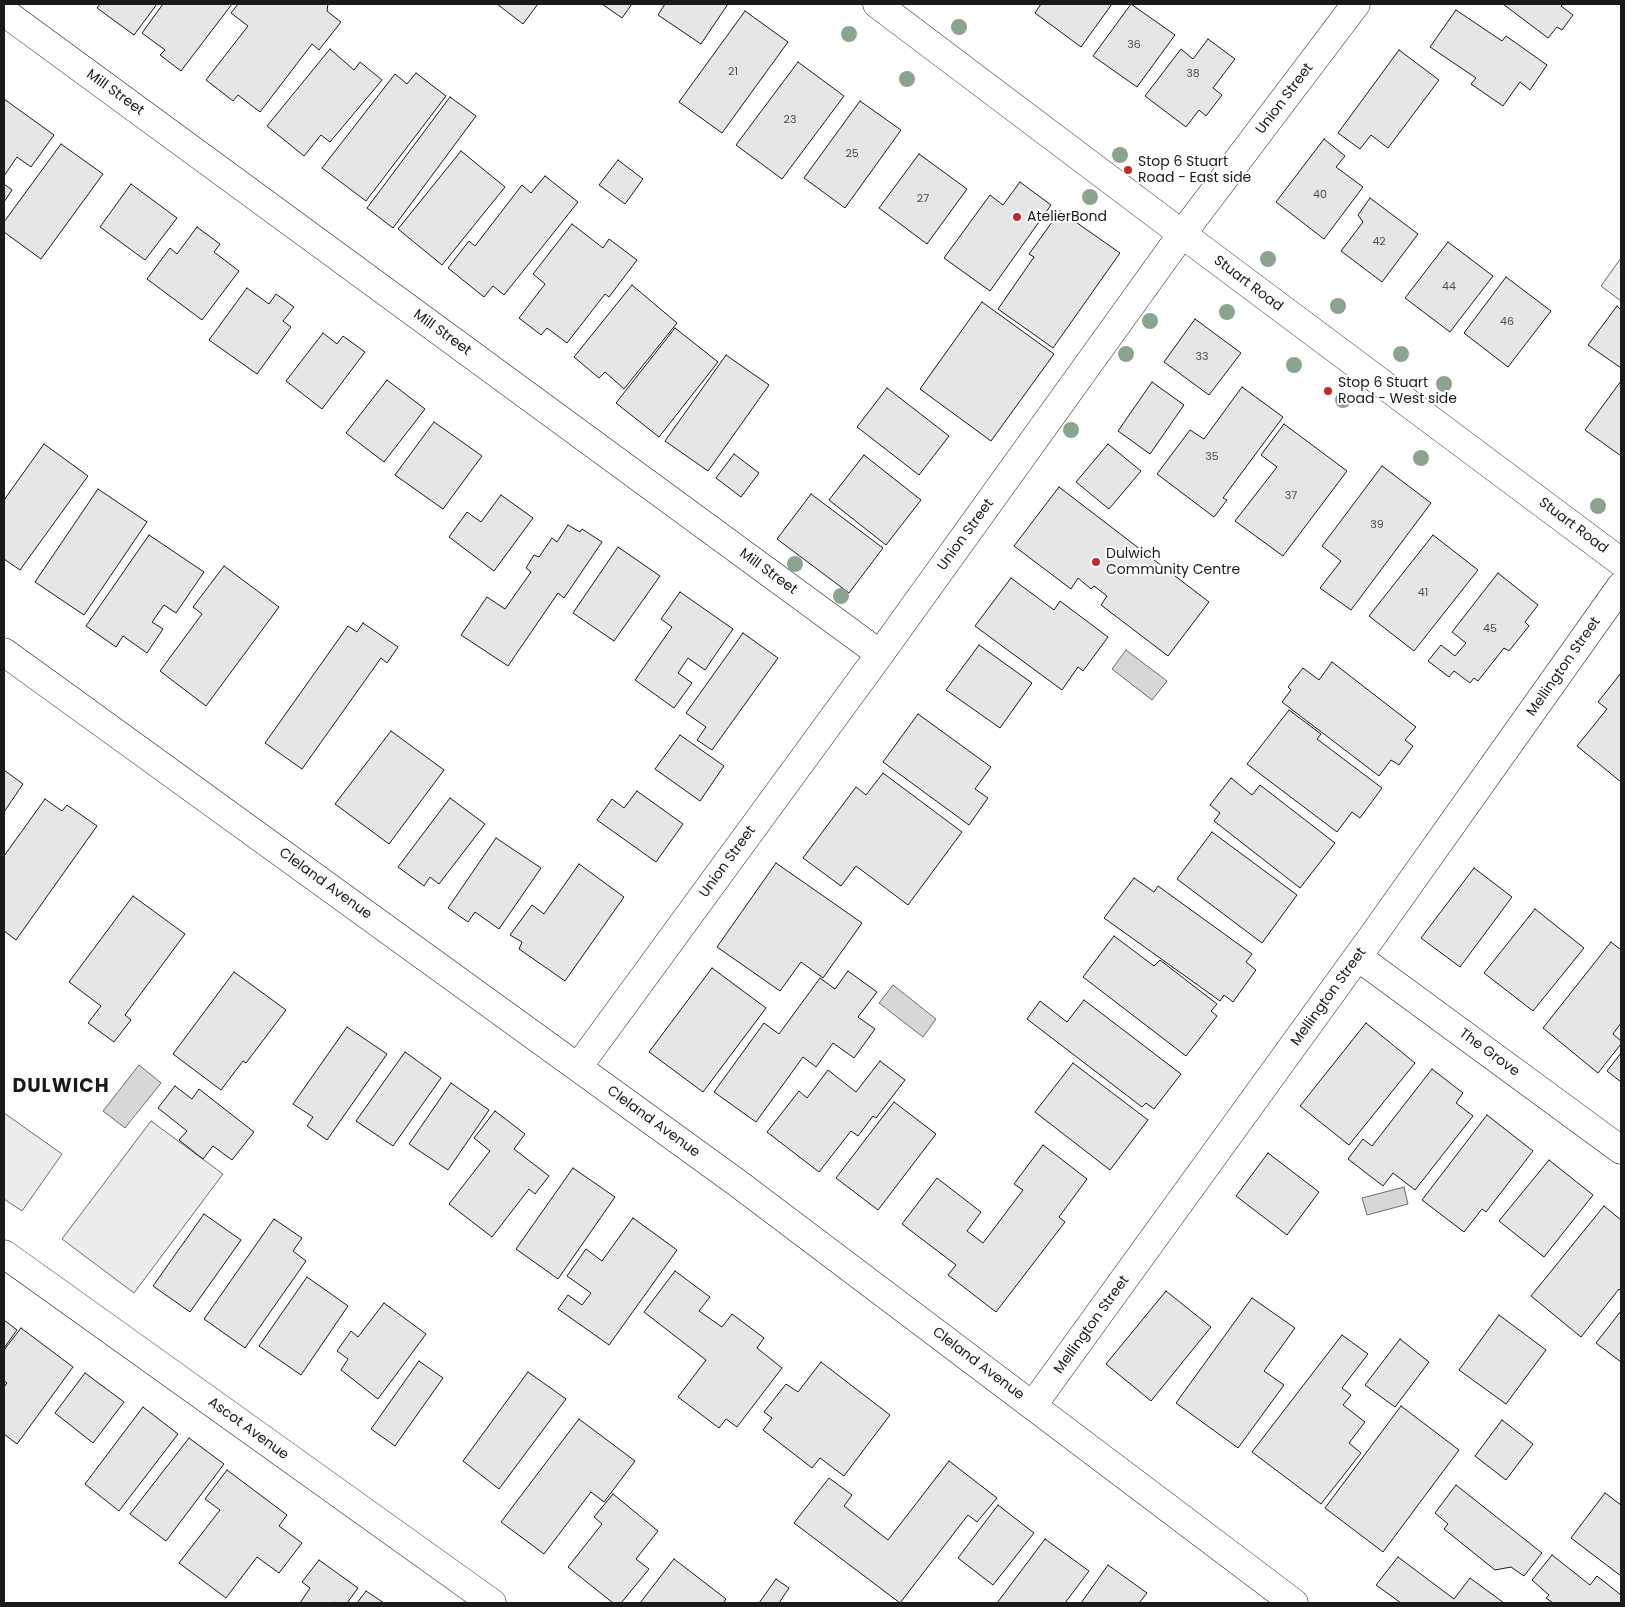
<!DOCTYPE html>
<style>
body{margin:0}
#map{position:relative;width:1625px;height:1607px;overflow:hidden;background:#fff;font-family:Poppins,sans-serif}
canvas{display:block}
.frame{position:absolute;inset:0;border:5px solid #1a1a1a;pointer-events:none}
</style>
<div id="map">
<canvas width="1625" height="1607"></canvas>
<div class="frame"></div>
</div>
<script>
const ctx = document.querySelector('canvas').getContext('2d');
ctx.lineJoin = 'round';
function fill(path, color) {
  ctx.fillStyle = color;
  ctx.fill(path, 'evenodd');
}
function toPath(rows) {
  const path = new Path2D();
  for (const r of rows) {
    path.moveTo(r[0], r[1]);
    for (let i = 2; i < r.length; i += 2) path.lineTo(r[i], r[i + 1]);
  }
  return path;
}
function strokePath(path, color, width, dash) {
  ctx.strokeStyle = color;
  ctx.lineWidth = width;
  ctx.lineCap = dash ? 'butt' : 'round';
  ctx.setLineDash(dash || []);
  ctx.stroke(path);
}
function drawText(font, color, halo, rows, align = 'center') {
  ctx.font = font + ' Poppins,sans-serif';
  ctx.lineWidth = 4;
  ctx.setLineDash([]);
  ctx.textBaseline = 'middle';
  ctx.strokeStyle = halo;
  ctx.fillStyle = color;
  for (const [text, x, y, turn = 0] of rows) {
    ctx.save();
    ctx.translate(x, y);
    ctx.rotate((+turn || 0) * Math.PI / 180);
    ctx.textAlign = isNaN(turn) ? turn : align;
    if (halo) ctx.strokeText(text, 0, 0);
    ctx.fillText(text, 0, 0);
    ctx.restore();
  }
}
const built = toPath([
 [1621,258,1621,301,1601,286,1621,258],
 [4,1113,62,1154,22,1211,4,1199,4,1113],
 [151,1121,223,1174,134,1293,62,1239,151,1121]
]);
const water = toPath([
 [1126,650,1167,681,1152,700,1112,669,1126,650],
 [893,985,936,1019,923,1037,879,1003,893,985],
 [139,1065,161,1083,125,1128,103,1111,139,1065],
 [1404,1187,1408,1204,1367,1215,1362,1198,1404,1187]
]);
const building = toPath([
 [100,4,157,4,134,35,97,8,100,4],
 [163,4,232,4,181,71,160,55,165,50,142,33,163,4],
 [238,4,328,4,327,11,341,22,319,50,312,44,260,112,238,95,233,101,206,80,248,26,231,13,238,4],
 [497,4,538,4,523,24,497,4],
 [602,4,632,4,622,18,602,4],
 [665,4,728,4,701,44,658,15,665,4],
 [1041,4,1112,4,1081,47,1035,13,1041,4],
 [1131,4,1175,35,1137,87,1093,56,1131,4],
 [1503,4,1563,4,1561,6,1573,15,1562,30,1557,27,1548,38,1503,4],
 [1456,10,1502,41,1506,36,1547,65,1530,90,1520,82,1503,106,1471,84,1476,78,1430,47,1456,10],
 [745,11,788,42,722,133,679,102,745,11],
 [1208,39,1235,59,1213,88,1222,95,1206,116,1199,110,1186,127,1145,96,1181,49,1193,59,1208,39],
 [330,49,354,70,360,62,382,80,330,142,321,135,304,156,267,126,330,49],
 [1399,50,1439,80,1388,148,1371,135,1360,149,1338,133,1399,50],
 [798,62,844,96,782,179,736,145,798,62],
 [416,73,446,96,366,201,322,168,395,74,407,84,416,73],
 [450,97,476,116,393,228,367,208,450,97],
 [4,99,54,135,31,167,17,157,4,176,4,99],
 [860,101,901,130,845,208,804,178,860,101],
 [1324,139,1345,156,1336,167,1363,187,1324,239,1276,202,1324,139],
 [61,144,103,174,41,259,4,232,4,222,61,144],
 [461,151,505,187,442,265,398,229,461,151],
 [919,154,967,189,927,244,879,208,919,154],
 [618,160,643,179,625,204,599,185,618,160],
 [545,176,578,202,504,295,493,286,484,297,448,268,469,241,475,246,522,185,531,193,545,176],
 [1020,182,1051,205,990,291,944,258,990,195,1003,205,1020,182],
 [4,184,12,190,4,202,4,184],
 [131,184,177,218,145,260,100,227,131,184],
 [1370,198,1418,234,1382,282,1341,251,1363,222,1358,215,1370,198],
 [1060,211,1120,253,1053,348,998,309,1034,257,1029,254,1060,211],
 [572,224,603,248,609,239,637,260,609,297,605,294,567,343,547,328,541,335,519,318,545,284,533,274,572,224],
 [197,227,220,244,214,252,239,271,202,320,147,279,170,248,177,254,197,227],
 [1448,242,1493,276,1450,332,1405,298,1448,242],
 [1506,277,1551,311,1508,367,1464,333,1506,277],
 [632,285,677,323,624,389,605,372,599,378,574,357,632,285],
 [247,288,269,304,276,294,294,307,283,321,291,327,257,374,209,340,247,288],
 [982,302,1054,354,991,441,920,389,982,302],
 [1617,306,1621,310,1621,368,1588,345,1617,306],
 [1195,319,1241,353,1209,395,1164,362,1195,319],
 [675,328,718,362,659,437,616,403,675,328],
 [323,333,337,344,343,336,365,352,322,409,286,381,323,333],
 [726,355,769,385,708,471,665,441,726,355],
 [387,380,425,409,384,462,346,433,387,380],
 [1621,381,1621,456,1585,430,1621,381],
 [1152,382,1184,405,1150,454,1118,431,1152,382],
 [1242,387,1283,417,1223,498,1227,500,1214,517,1157,474,1190,430,1204,439,1242,387],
 [887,388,949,436,919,475,857,427,887,388],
 [434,422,482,456,443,509,395,475,434,422],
 [1284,424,1347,471,1283,556,1235,521,1277,467,1261,455,1284,424],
 [44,444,88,476,20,570,4,559,4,500,44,444],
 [1108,444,1141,471,1109,509,1076,482,1108,444],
 [734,454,759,473,741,497,716,478,734,454],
 [864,455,921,500,886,545,829,500,864,455],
 [1382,466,1431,503,1351,610,1320,588,1341,561,1322,546,1382,466],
 [1059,487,1209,602,1168,656,1101,605,1107,596,1094,586,1091,589,1078,578,1071,589,1014,546,1059,487],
 [98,489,147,522,84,615,35,582,98,489],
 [811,494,883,548,849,593,777,539,811,494],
 [501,495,533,518,494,571,449,537,467,512,481,522,501,495],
 [568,525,580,532,582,529,602,542,564,598,558,593,508,666,461,635,487,597,505,609,531,572,526,568,534,555,539,557,552,538,557,542,568,525],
 [149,535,204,572,176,613,164,605,152,622,163,629,147,653,123,636,116,647,86,626,149,535],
 [1433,535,1478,570,1414,651,1369,616,1433,535],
 [618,547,660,576,614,641,573,613,618,547],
 [224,566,279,607,206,706,160,671,202,614,193,607,224,566],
 [1498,573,1538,605,1525,622,1529,626,1509,651,1504,648,1478,681,1474,678,1470,683,1454,671,1449,677,1428,661,1441,645,1455,656,1466,643,1452,632,1498,573],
 [1011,578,1054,610,1060,601,1108,637,1083,671,1078,667,1062,690,975,626,1011,578],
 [680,592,733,629,705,670,688,658,678,673,692,683,674,708,635,680,672,627,661,619,680,592],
 [363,623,398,647,387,663,381,658,302,769,265,743,348,626,357,632,363,623],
 [743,633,778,658,712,750,697,740,706,727,686,713,743,633],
 [979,645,1032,683,1000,728,946,690,979,645],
 [1332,662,1416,727,1405,740,1413,746,1399,765,1391,760,1379,776,1282,702,1291,690,1288,687,1303,668,1319,680,1332,662],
 [1621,673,1621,782,1577,746,1607,709,1598,702,1621,673],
 [1289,710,1321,734,1317,739,1382,788,1360,818,1352,812,1337,832,1247,764,1289,710],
 [918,714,991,767,975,789,988,798,969,825,883,762,918,714],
 [391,731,444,770,389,844,335,804,391,731],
 [680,735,724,766,700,801,655,769,680,735],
 [4,770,23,784,4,812,4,770],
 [883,773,962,832,908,905,856,866,841,886,803,858,856,787,866,795,883,773],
 [1231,778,1252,795,1260,785,1335,843,1300,888,1214,821,1220,813,1210,805,1231,778],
 [637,791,683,824,656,862,597,820,612,799,624,808,637,791],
 [450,798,485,824,439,884,430,877,424,886,398,867,450,798],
 [45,799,62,811,67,805,97,826,16,940,4,931,4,856,45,799],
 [1212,832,1297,895,1262,943,1177,879,1212,832],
 [496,838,541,868,499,929,475,912,468,922,448,908,496,838],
 [776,863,862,923,823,978,801,962,780,991,717,947,776,863],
 [579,864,624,897,565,981,519,949,522,942,510,935,532,905,544,914,579,864],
 [1474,868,1512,897,1460,967,1421,938,1474,868],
 [1134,878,1154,892,1158,886,1252,954,1246,962,1256,970,1233,1002,1224,995,1220,1001,1104,918,1134,878],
 [133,896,185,934,125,1015,131,1020,114,1042,88,1023,101,1006,69,982,133,896],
 [1535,909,1584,948,1533,1011,1484,973,1535,909],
 [1114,936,1154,966,1160,960,1217,1004,1211,1011,1217,1016,1186,1056,1083,977,1114,936],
 [1611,942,1621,950,1621,1023,1613,1034,1621,1041,1621,1044,1598,1073,1543,1028,1611,942],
 [712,968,766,1008,703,1092,649,1052,712,968],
 [848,971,877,992,858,1017,875,1029,854,1058,833,1043,816,1067,803,1057,756,1122,714,1092,764,1023,779,1034,820,978,835,989,848,971],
 [234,972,286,1010,246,1063,243,1061,221,1090,173,1054,234,972],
 [1084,1000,1181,1074,1154,1109,1146,1103,1142,1107,1027,1019,1040,1001,1067,1022,1084,1000],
 [1366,1023,1415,1063,1349,1145,1300,1106,1366,1023],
 [347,1027,387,1054,327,1140,307,1126,313,1117,293,1104,347,1027],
 [405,1052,441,1078,393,1146,356,1121,405,1052],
 [1621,1053,1621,1082,1607,1071,1621,1053],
 [880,1061,905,1080,876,1118,873,1116,858,1136,851,1131,819,1172,767,1132,799,1091,807,1098,828,1070,856,1092,880,1061],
 [1073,1063,1148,1120,1110,1170,1035,1112,1073,1063],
 [1432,1069,1463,1093,1456,1103,1473,1116,1415,1190,1393,1173,1383,1186,1348,1159,1363,1139,1372,1146,1432,1069],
 [451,1083,489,1110,448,1170,409,1144,451,1083],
 [175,1086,192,1099,199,1089,254,1132,232,1160,213,1146,203,1159,179,1140,187,1131,158,1108,175,1086],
 [894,1102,936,1134,878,1210,836,1178,894,1102],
 [495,1111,525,1134,514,1149,549,1176,535,1194,529,1189,492,1237,449,1204,490,1151,474,1138,495,1111],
 [1487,1115,1533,1151,1486,1212,1482,1209,1464,1232,1422,1200,1487,1115],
 [1043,1145,1087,1179,1059,1217,1065,1222,996,1312,948,1275,956,1265,902,1224,937,1178,981,1212,967,1231,983,1243,1023,1190,1014,1184,1043,1145],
 [1268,1153,1319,1192,1287,1235,1236,1196,1268,1153],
 [1549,1160,1593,1195,1544,1257,1499,1221,1549,1160],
 [573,1168,615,1197,558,1279,516,1249,573,1168],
 [1604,1206,1621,1220,1621,1291,1619,1289,1581,1337,1531,1296,1604,1206],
 [204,1214,241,1240,190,1312,153,1286,204,1214],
 [633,1218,677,1250,609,1345,558,1309,568,1295,582,1305,591,1293,567,1276,586,1249,602,1261,633,1218],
 [274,1219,302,1238,293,1251,306,1261,245,1348,204,1319,274,1219],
 [675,1271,710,1297,699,1311,722,1327,732,1314,764,1338,757,1348,782,1368,737,1427,726,1419,719,1428,678,1397,706,1360,644,1312,675,1271],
 [307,1277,348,1306,301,1375,259,1346,307,1277],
 [1166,1291,1211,1327,1151,1401,1106,1364,1166,1291],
 [1252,1298,1295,1328,1264,1371,1284,1385,1238,1448,1176,1403,1252,1298],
 [384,1303,426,1334,378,1399,341,1370,348,1359,337,1351,351,1331,358,1337,384,1303],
 [1621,1311,1621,1362,1596,1343,1621,1311],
 [1499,1315,1546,1350,1506,1404,1459,1370,1499,1315],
 [4,1320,17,1330,4,1348,4,1320],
 [21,1328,73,1367,17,1444,4,1434,4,1387,7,1383,4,1381,4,1350,21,1328],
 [1342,1335,1368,1354,1342,1388,1351,1395,1343,1405,1365,1422,1349,1443,1361,1453,1321,1504,1252,1452,1342,1335],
 [1400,1339,1429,1362,1395,1407,1365,1385,1400,1339],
 [419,1361,443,1378,395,1446,371,1429,419,1361],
 [821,1362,890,1415,844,1476,820,1458,812,1468,763,1430,772,1418,764,1412,786,1384,798,1392,821,1362],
 [528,1372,566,1399,499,1489,463,1461,528,1372],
 [85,1373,124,1402,93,1443,55,1413,85,1373],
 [1401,1406,1459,1450,1383,1552,1325,1508,1401,1406],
 [143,1407,178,1434,119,1511,85,1484,143,1407],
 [579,1419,635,1461,604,1502,591,1492,544,1554,501,1522,579,1419],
 [1502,1420,1533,1444,1506,1480,1475,1456,1502,1420],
 [189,1438,224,1464,166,1541,130,1514,189,1438],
 [949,1461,997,1498,977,1522,968,1515,900,1603,794,1523,829,1478,852,1495,844,1506,888,1540,949,1461],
 [227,1470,287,1515,279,1526,302,1543,279,1573,257,1557,226,1598,179,1563,220,1510,205,1499,227,1470],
 [1456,1485,1542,1553,1524,1576,1511,1567,1495,1570,1444,1529,1448,1524,1435,1513,1456,1485],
 [1605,1493,1621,1505,1621,1576,1571,1538,1605,1493],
 [613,1494,658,1531,636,1559,649,1569,621,1603,613,1603,568,1567,602,1524,594,1517,613,1494],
 [998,1505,1034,1533,993,1585,958,1558,998,1505],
 [1045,1539,1089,1571,1065,1603,997,1603,1045,1539],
 [1552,1555,1590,1585,1597,1576,1621,1595,1621,1603,1553,1603,1546,1598,1549,1595,1532,1580,1552,1555],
 [1398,1557,1454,1599,1470,1578,1504,1603,1401,1603,1376,1585,1398,1557],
 [674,1559,726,1599,723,1603,640,1603,674,1559],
 [319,1560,358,1588,347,1603,336,1603,334,1602,333,1603,300,1603,310,1588,302,1582,319,1560],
 [1108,1565,1147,1593,1139,1603,1081,1603,1108,1565],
 [776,1579,789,1588,779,1603,759,1603,776,1579],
 [366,1591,384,1603,357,1603,366,1591]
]);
const street = toPath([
 [877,4,1182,234,1621,562],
 [4,12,880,654],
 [4,652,736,1182,1294,1603],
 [1358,957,1621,1150],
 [578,1067,880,654,1182,234,1356,4],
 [4,1254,492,1603],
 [1033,1405,1374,934,1621,586]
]);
const trees = [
 [959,27],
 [849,34],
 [907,79],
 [1120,155],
 [1090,197],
 [1268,259],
 [1338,306],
 [1227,312],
 [1150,321],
 [1126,354],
 [1401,354],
 [1294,365],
 [1444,384],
 [1343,400],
 [1071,430],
 [1421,458],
 [1598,506],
 [795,564],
 [841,596]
];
const markers = [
 [1128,170,5,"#c62828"],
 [1017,217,5,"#c62828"],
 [1328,391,5,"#c62828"],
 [1096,562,5,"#c62828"]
];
const numberNames = [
 ["36",1134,45],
 ["21",733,72],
 ["38",1193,74],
 ["23",790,120],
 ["25",852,154],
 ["40",1320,195],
 ["27",923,199],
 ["42",1379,242],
 ["44",1449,287],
 ["46",1507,322],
 ["33",1202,357],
 ["35",1212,457],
 ["37",1291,496],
 ["39",1377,525],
 ["41",1423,593],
 ["45",1490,629]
];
const streetNames = [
 ["Mill Street",115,93,36],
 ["Union Street",1285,99,-53],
 ["Stuart Road",1248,284,37],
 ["Mill Street",442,333,36],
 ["Stuart Road",1573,526,37],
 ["Union Street",966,535,-54],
 ["Mill Street",768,572,36],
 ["Mellington Street",1564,667,-55],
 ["Union Street",728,862,-54],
 ["Cleland Avenue",325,884,36],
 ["Mellington Street",1329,997,-54],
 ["The Grove",1489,1053,36],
 ["Cleland Avenue",653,1122,36],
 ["Mellington Street",1092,1325,-54],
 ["Cleland Avenue",978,1364,37],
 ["Ascot Avenue",248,1429,36]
];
const poiNames = [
 ["Stop 6 Stuart",1138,162],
 ["Road - East side",1138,178],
 ["AtelierBond",1027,217],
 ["Stop 6 Stuart",1338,383],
 ["Road - West side",1338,399],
 ["Dulwich",1106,554],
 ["Community Centre",1106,570]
];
const districtNames = [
 ["DULWICH",61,1087]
];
fill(built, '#ededed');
strokePath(built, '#6a6a6a', 1);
fill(water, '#d7d7d7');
strokePath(water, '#6a6a6a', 1);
fill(building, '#e6e6e6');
strokePath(building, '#1a1a1a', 1);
strokePath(street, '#1a1a1a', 29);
strokePath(street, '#fff', 28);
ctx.fillStyle = '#8aa48f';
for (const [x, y] of trees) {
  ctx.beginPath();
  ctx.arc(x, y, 8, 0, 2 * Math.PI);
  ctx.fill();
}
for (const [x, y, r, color] of markers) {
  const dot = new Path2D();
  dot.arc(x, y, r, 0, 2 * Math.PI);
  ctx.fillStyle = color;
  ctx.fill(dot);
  strokePath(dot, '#fff', 2);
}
drawText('11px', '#4d4d4d', null, numberNames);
drawText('14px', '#1a1a1a', '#fff', streetNames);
drawText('14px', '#1a1a1a', '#fff', poiNames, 'left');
ctx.letterSpacing = '1px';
drawText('bold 19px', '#1a1a1a', '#fff', districtNames);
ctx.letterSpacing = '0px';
</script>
